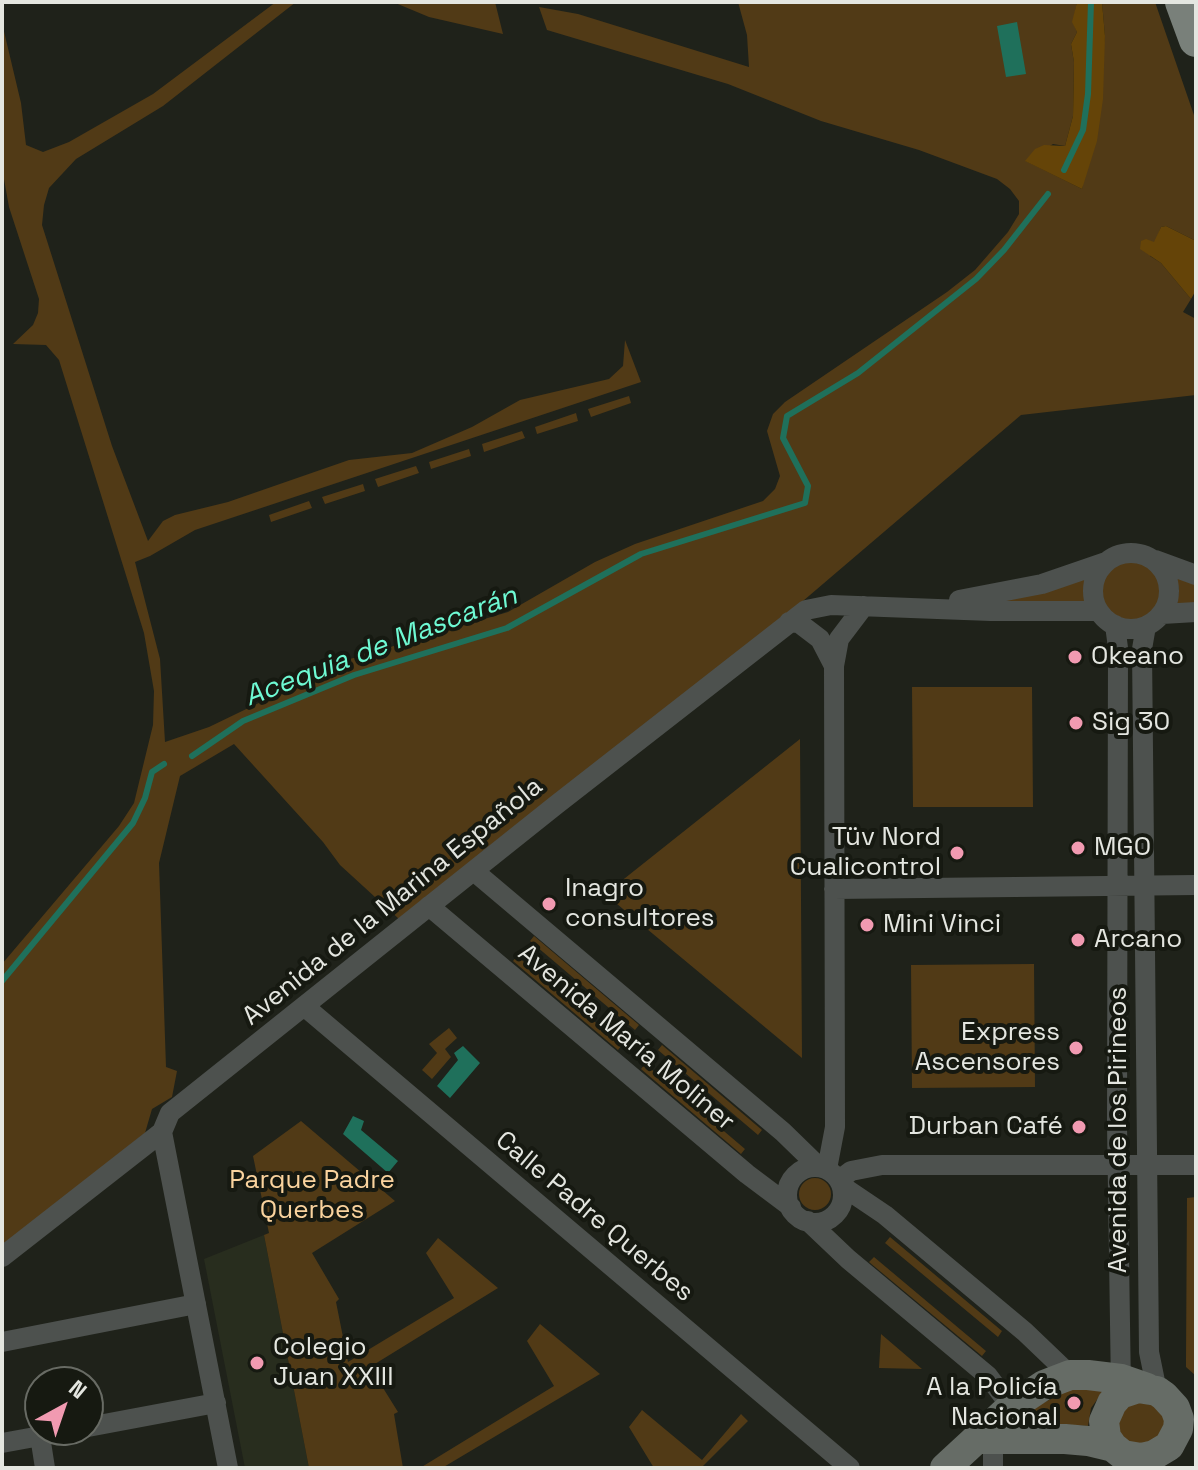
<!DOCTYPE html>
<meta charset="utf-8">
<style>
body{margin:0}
#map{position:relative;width:1198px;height:1470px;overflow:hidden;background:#1f221a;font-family:"Space Grotesk",sans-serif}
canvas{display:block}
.frame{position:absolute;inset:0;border:4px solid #e4e6e0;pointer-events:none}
.north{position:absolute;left:24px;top:1366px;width:80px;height:80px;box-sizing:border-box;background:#161911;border:2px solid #686b64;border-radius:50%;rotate:40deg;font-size:22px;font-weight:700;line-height:32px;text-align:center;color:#e4e6e0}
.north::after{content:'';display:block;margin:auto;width:28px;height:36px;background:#f19ab1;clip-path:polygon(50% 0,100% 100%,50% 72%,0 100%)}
</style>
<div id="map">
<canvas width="1198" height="1470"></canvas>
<div class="frame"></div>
<div class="north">N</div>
</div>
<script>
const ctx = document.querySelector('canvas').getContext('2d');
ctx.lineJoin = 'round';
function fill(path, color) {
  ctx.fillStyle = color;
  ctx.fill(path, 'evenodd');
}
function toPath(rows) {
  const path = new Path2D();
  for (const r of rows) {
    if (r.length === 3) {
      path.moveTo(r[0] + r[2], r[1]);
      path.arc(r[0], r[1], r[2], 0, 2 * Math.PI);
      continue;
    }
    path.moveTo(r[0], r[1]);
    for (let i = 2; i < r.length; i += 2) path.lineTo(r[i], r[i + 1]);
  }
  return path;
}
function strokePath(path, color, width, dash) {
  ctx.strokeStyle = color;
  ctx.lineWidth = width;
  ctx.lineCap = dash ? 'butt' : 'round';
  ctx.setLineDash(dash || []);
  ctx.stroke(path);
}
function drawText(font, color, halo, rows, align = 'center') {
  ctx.font = font + ' "Space Grotesk",sans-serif';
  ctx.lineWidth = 8;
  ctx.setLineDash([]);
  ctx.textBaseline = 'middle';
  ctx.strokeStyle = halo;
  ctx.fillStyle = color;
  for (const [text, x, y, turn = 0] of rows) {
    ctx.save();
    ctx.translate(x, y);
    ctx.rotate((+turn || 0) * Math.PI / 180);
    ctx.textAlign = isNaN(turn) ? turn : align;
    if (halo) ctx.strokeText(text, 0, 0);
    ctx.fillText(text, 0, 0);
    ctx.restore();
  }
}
const built = toPath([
 [264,1235,309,1468,245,1468,204,1259]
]);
const green = toPath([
 [276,2,296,2,163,106,76,159,49,188,44,205,42,225,112,446,148,541,163,521,175,515,228,502,349,460,412,453,472,427,520,400,609,379,623,366,625,340,641,382,195,530,150,556,135,562,160,659,165,742,209,727,350,659,508,612,595,562,635,544,763,501,775,489,780,476,767,431,773,414,785,402,947,292,975,270,1008,232,1019,214,1019,201,1010,189,997,179,919,150,821,121,728,84,547,30,539,7,578,14,749,67,747,35,738,2,1077,2,1073,22,1077,32,1071,44,1074,62,1073,116,1065,146,1053,144,1026,161,1082,189,1105,36,1102,2,1155,2,1196,121,1196,241,1166,226,1161,227,1150,256,1161,263,1191,299,1183,312,1196,319,1196,395,1021,415,803,601,399,919,340,865,323,842,234,744,180,776,159,863,166,1067,177,1071,172,1097,152,1109,145,1133,2,1248,2,964,119,826,134,803,153,725,154,691,144,633,59,360,46,345,13,344,33,325,38,313,39,299,9,207,2,168,2,23,21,103,26,145,43,152,69,142,153,94],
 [393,2,495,2,503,34,429,17],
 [629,396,631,403,591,417,588,409],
 [576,413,578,421,537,434,535,427],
 [522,431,525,438,484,452,482,444],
 [469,449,471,456,431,469,429,462],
 [416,466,419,473,378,487,375,479],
 [363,484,365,491,325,504,322,497],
 [309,501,312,508,271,522,269,515],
 [1131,591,30],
 [1176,574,1196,582,1196,605,1177,605,1179,590],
 [1085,577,1085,602,991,602],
 [912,687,1032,687,1033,807,913,807],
 [800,739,802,1058,605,894],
 [534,936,639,1025,635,1030,530,941],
 [517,956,622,1045,618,1050,513,961],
 [1034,964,1035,1087,912,1088,911,965],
 [449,1028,457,1038,445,1049,451,1057,432,1079,422,1070,437,1053,429,1044],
 [662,1045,762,1130,758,1135,658,1050],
 [645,1064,745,1149,741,1154,641,1069],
 [301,1121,395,1201,312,1253,339,1299,336,1302,348,1362,454,1298,426,1253,438,1238,498,1288,370,1367,398,1412,394,1414,403,1468,309,1468,264,1235,269,1233,253,1156],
 [815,1194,16],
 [1196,1197,1196,1376,1186,1367,1186,1358,1187,1198],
 [890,1237,1002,1331,998,1337,885,1243],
 [874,1257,986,1351,982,1356,869,1262],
 [540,1324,600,1374,442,1468,420,1468,554,1386,527,1341],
 [881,1334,922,1369,879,1368],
 [1107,1386,1091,1408,1088,1426,1041,1423,1023,1413,1069,1390],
 [1135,1402,1153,1405,1166,1420,1156,1444,1123,1443,1116,1416],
 [642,1410,702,1460,741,1414,748,1421,701,1468,654,1468,629,1427]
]);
const forest = toPath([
 [1077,2,1102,2,1105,36,1103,99,1097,141,1082,189,1025,161,1035,149,1044,145,1065,146,1073,116,1074,62,1071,44,1077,32,1072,22],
 [1166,226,1196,241,1196,290,1191,299,1161,263,1140,249,1141,241,1146,239,1154,242,1161,227]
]);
const water = toPath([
 [1017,22,1026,74,1006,77,997,26],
 [463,1046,480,1063,450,1098,437,1086,458,1060,454,1053],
 [353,1116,364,1121,361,1130,398,1161,388,1173,343,1134]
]);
const stream = toPath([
 [1064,170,1083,130,1088,94,1091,2],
 [192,756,243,721,354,675,507,628,641,554,805,503,808,486,783,438,787,416,858,373,976,279,1004,250,1048,194],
 [2,981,133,823,145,798,152,772,164,764]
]);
const street = toPath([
 [1131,591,38],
 [1155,560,1196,575],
 [959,600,1042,584,1106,562],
 [1162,614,1196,612],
 [789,622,799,623,820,639,834,666],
 [1115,625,1118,648,1117,1124,1121,1389],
 [1146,626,1142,649,1149,1352,1157,1391],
 [475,872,783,1132,819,1167],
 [834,889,1196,885],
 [429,906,747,1174,791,1207],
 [304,1006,850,1468],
 [162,1132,228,1468],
 [815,1195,28],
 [827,1169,835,1127,834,666,839,639,864,606],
 [839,1180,851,1171,882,1165,1196,1165],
 [842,1186,885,1215,1025,1332,1070,1375],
 [808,1221,848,1259,988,1376,1018,1416,1043,1439],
 [2,1257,162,1132,170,1113,556,805,806,610,831,605,991,611,1099,611],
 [2,1342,196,1304],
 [88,1427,216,1403],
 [40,1436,45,1468],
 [993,1438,993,1468],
 [2,1443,73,1430]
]);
const secondary = toPath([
 [1138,1388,1157,1391,1164,1396,1175,1408,1179,1419,1178,1429,1169,1446,1154,1455,1141,1458,1123,1455,1113,1447,1106,1437,1104,1421,1112,1403,1120,1394,1138,1388],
 [976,1439,1065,1439,1088,1441,1113,1447],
 [945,1468,1011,1407,1044,1385,1070,1375,1088,1375,1121,1379,1147,1388]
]);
const primary = toPath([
 [1182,2,1196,40]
]);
const markers = [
 [1075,657,8,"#f19ab1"],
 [1076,723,8,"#f19ab1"],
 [1078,848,8,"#f19ab1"],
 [957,853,8,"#f19ab1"],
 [549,904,8,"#f19ab1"],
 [867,925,8,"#f19ab1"],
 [1078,940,8,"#f19ab1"],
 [1076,1048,8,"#f19ab1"],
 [1079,1127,8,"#f19ab1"],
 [257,1363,8,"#f19ab1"],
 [1074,1403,8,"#f19ab1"]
];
const poiNames = [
 ["Okeano",1091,657],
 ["Sig 30",1092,723],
 ["Tüv Nord",941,838,"right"],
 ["Cualicontrol",941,868,"right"],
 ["MGO",1094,848],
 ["Inagro",565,889],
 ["consultores",565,919],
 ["Mini Vinci",883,925],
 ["Arcano",1094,940],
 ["Express",1060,1033,"right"],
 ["Ascensores",1060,1063,"right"],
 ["Durban Café",1063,1127,"right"],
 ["Colegio",273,1348],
 ["Juan XXIII",273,1378],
 ["A la Policía",1058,1388,"right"],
 ["Nacional",1058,1418,"right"]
];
const streetNames = [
 ["Avenida de la Marina Española",393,902,-39],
 ["Avenida María Moliner",626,1038,40],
 ["Avenida de los Pirineos",1119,1130,-90],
 ["Calle Padre Querbes",594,1217,40]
];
const parkNames = [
 ["Parque Padre",312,1181],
 ["Querbes",312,1211]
];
const waterNames = [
 ["Acequia de Mascarán",381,647,-21]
];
fill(built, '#282d1e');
fill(green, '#513a16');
fill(forest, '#654408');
fill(water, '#1f705b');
strokePath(stream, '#1f705b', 6);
strokePath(street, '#4d514e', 20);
strokePath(secondary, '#666c66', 30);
strokePath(primary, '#79807a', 34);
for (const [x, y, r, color] of markers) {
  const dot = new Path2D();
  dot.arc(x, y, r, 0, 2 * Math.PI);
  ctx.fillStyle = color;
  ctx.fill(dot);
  strokePath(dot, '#161911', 3);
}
drawText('26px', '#e4e6e0', '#161911', poiNames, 'left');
drawText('26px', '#e4e6e0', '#161911', streetNames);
drawText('26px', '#fad39e', '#161911', parkNames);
drawText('italic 28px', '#6ef9d3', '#161911', waterNames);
</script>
